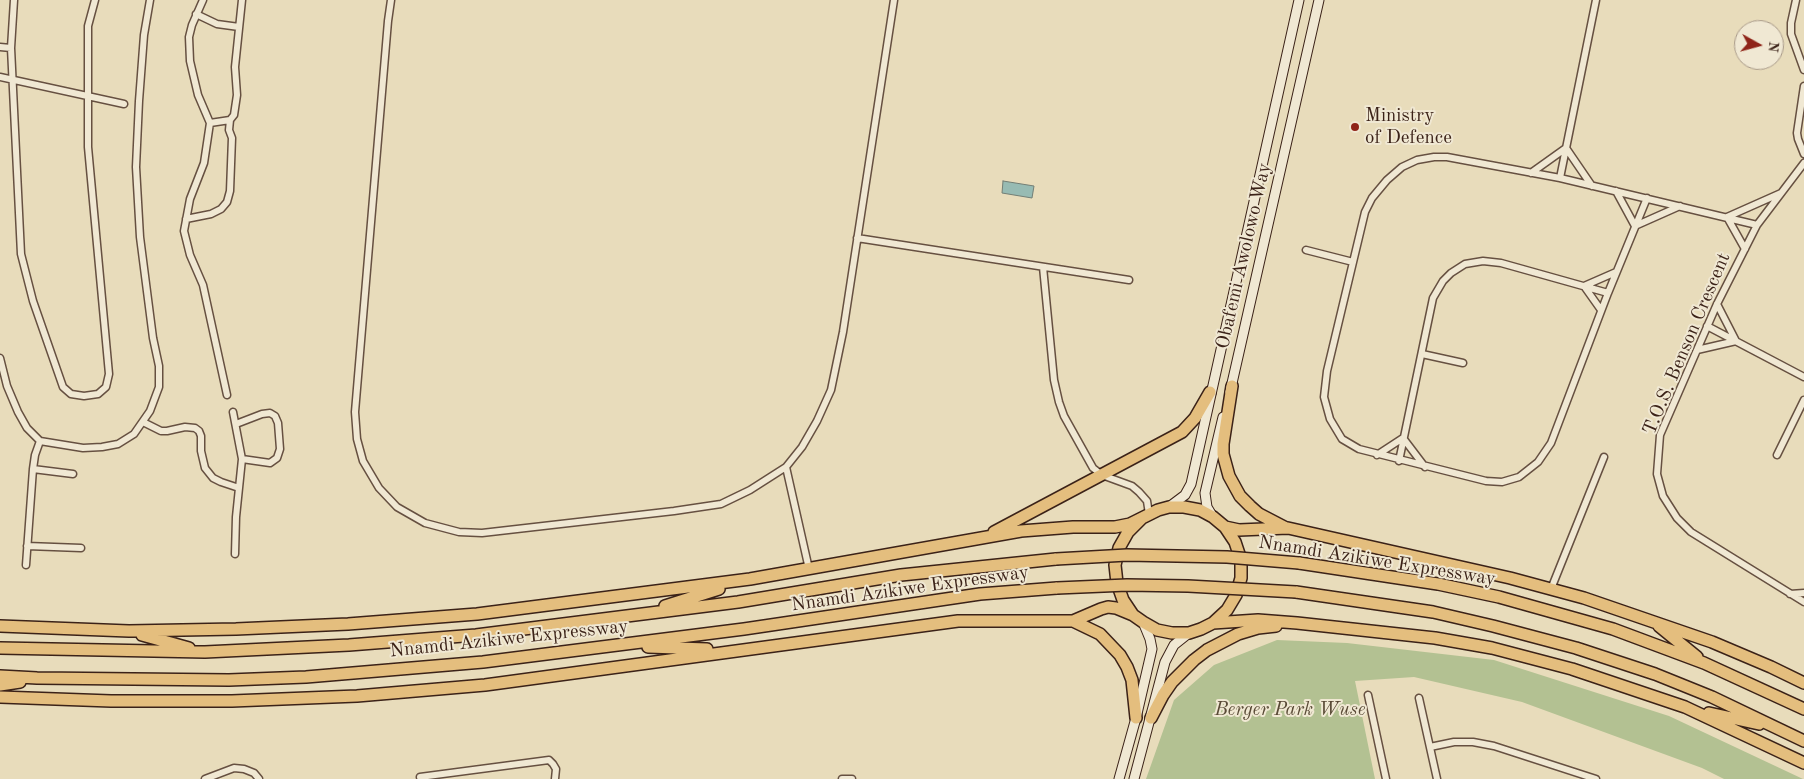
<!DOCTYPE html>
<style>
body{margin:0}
#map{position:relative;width:1804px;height:779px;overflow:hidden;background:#e8dcbb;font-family:"Old Standard TT",serif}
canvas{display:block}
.north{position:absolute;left:1734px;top:20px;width:50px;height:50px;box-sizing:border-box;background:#f0e8d3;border:1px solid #a89988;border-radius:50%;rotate:97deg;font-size:14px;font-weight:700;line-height:20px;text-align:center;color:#3b2218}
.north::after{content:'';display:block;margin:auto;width:18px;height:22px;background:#8f2418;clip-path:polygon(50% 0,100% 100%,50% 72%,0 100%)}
</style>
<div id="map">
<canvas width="1804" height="779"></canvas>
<div class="north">N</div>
</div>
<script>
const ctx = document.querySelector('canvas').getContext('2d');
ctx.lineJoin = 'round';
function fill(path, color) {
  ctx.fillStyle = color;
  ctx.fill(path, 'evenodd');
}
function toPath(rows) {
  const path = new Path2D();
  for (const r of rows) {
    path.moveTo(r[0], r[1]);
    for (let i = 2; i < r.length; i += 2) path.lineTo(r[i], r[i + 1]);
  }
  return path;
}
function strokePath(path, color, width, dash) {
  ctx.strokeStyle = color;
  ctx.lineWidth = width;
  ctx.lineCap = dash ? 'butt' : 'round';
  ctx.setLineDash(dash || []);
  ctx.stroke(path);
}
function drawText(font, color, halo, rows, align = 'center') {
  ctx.font = font + ' "Old Standard TT",serif';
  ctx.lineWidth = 4;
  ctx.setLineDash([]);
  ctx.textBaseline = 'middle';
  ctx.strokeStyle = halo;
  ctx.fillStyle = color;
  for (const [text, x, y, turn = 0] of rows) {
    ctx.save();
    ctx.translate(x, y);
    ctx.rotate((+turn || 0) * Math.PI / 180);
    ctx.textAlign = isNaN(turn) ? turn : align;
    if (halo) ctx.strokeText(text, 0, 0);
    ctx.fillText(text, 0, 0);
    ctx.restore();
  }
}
const green = toPath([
 [1277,640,1347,643,1494,660,1669,716,1803,779,1724,779,1702,768,1522,702,1414,677,1355,681,1375,779,1146,779,1174,700,1214,665]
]);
const water = toPath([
 [1003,181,1034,186,1032,198,1002,193,1003,181]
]);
const street = toPath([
 [14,0,11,48,21,254,33,301,63,387,71,394,84,396,98,394,106,387,109,374,88,147,88,26,95,0],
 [203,0,192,25,189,37,190,61,198,95,210,123,204,163,190,199,184,231,190,255,203,285,227,395],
 [391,0,388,21,355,412,357,439,363,461,379,488,397,507,425,523,459,532,482,533,674,511,721,504,750,490,786,467,802,447,817,421,831,390,843,332,894,0],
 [1596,0,1560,178,1447,157,1434,157,1417,160,1402,167,1387,180,1372,198,1365,212,1327,371,1324,397,1330,419,1342,439,1359,449,1486,481,1502,482,1519,477,1538,462,1551,443,1608,293,1647,198],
 [1796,0,1791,23,1791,34,1804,70],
 [196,14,217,24,239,27],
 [0,47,11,48],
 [0,77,124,104],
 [1804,86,1797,133,1798,139,1804,154],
 [210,123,230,120,234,115,237,95,235,67,242,0],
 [1804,163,1757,225,1717,304,1660,435,1657,474,1663,496,1677,518,1691,532,1804,602],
 [1531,173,1566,148,1592,186],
 [1560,178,1757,225],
 [1616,191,1635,226,1680,206],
 [186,219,211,214,221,209,227,202,230,191,232,138,229,130,230,120],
 [857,238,1129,280],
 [1745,249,1727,217,1781,193],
 [1306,250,1353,262],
 [1043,267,1054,380,1059,402,1064,416,1093,468,1102,475,1132,486,1139,492,1147,501,1149,514],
 [1601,310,1584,286,1616,272],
 [1707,326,1804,377],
 [1697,350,1736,341,1717,304],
 [1422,354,1463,363],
 [0,358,7,386,18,412,27,428,40,441,83,448,102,447,118,444,134,434,150,411,159,387,159,366,153,338,140,237,136,167,139,101,144,35,150,0],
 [233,412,242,459,236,517,235,554],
 [143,422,161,431,167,431,185,427,195,428,199,431,201,436,201,451,205,468,213,478,221,482,239,488],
 [236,424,262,414,270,413,275,416,278,423,280,449,277,458,270,463,242,459],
 [1377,455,1403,438,1425,467],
 [1777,455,1804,400],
 [1399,461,1433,298,1443,281,1451,273,1465,264,1483,261,1501,263,1608,293],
 [786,467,809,569],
 [33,469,73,474],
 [27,546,81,548],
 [26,565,33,469,35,455,40,441],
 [1551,589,1604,457],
 [1790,594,1804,593],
 [1368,695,1386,779],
 [1419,698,1437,779],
 [1430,747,1454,742,1473,742,1494,746,1596,779],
 [420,777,549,760,553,764,556,769,555,779],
 [205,779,234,768,244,769,254,773,259,779],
 [842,779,852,779]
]);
const secondary = toPath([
 [1230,392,1319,0],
 [1169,507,1185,495,1191,484,1299,0],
 [1213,517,1207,507,1205,493,1223,417],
 [1119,779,1136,718,1152,649,1150,639,1143,622],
 [1134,779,1165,662,1174,645,1189,633]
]);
const highway = toPath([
 [1232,386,1223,444,1223,454,1229,476,1240,496,1250,506,1259,514,1284,527],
 [1225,527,1239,530,1288,528,1510,578,1584,598,1712,642,1771,667,1804,683],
 [994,532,1182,432,1195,418,1210,392],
 [1299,563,1438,584,1499,597,1613,629,1704,663,1804,709],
 [1296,592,1433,612,1493,626,1576,648,1655,674,1712,697,1804,741],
 [665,606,719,589],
 [1073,621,1100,634,1120,655,1127,667,1132,680,1136,718],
 [1213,623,1258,620,1297,623,1435,638,1492,648,1572,669,1685,707,1804,763],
 [0,626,129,631,236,629,348,624,477,614,750,579,1021,531,1073,527,1115,527,1130,524,1158,510,1169,507,1184,507,1200,510,1213,517,1225,527,1235,542,1241,560,1241,578,1236,595,1227,610,1213,623,1201,629,1189,633,1172,633,1157,630,1143,622,1133,615,1123,600,1117,583,1115,565,1119,548,1128,532,1141,519],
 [1659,626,1697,657],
 [142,635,189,648],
 [648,647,707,649],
 [0,648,205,652,349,645,476,635,738,602,901,575,1056,559],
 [0,676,37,678,229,680,306,677,483,662,744,629,980,594,1057,588],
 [0,685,20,682],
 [0,697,111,701,232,701,357,696,485,685,958,621,1073,621,1101,609,1108,607,1116,608,1133,615],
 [1709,713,1759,724],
 [1151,718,1163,695,1172,682,1194,660,1207,650,1238,634,1258,628,1276,626]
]);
const highwayBridge = toPath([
 [1056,559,1127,555,1227,557,1299,563],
 [1057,588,1127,585,1188,586,1296,592]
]);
const markers = [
 [1355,127,5,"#8f2418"]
];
const poiNames = [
 ["Ministry",1365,116],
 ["of Defence",1365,138]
];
const streetNames = [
 ["Obafemi Awolowo Way",1244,256,-77],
 ["T.O.S. Benson Crescent",1687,344,-67],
 ["Nnamdi Azikiwe Expressway",1377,561,9],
 ["Nnamdi Azikiwe Expressway",910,589,-8],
 ["Nnamdi Azikiwe Expressway",509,639,-6]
];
const parkNames = [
 ["Berger Park Wuse",1290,710]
];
fill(green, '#b3c192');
fill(water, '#97bbb3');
strokePath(water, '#727e75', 1);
strokePath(street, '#665041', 9);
strokePath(secondary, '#3b2218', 11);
strokePath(highway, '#3b2218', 14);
strokePath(street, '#f0e8d3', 6);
strokePath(secondary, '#f0e8d3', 9);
strokePath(highway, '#e4be7e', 11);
strokePath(highwayBridge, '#3b2218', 14, []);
strokePath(highwayBridge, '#e4be7e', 11);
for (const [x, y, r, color] of markers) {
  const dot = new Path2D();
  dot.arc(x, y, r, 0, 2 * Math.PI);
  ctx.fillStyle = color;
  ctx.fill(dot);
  strokePath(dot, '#f0e8d3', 2);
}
drawText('19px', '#3b2218', '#f0e8d3', poiNames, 'left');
drawText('19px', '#3b2218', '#f0e8d3', streetNames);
drawText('italic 19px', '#594a36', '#f0e8d3', parkNames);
</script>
